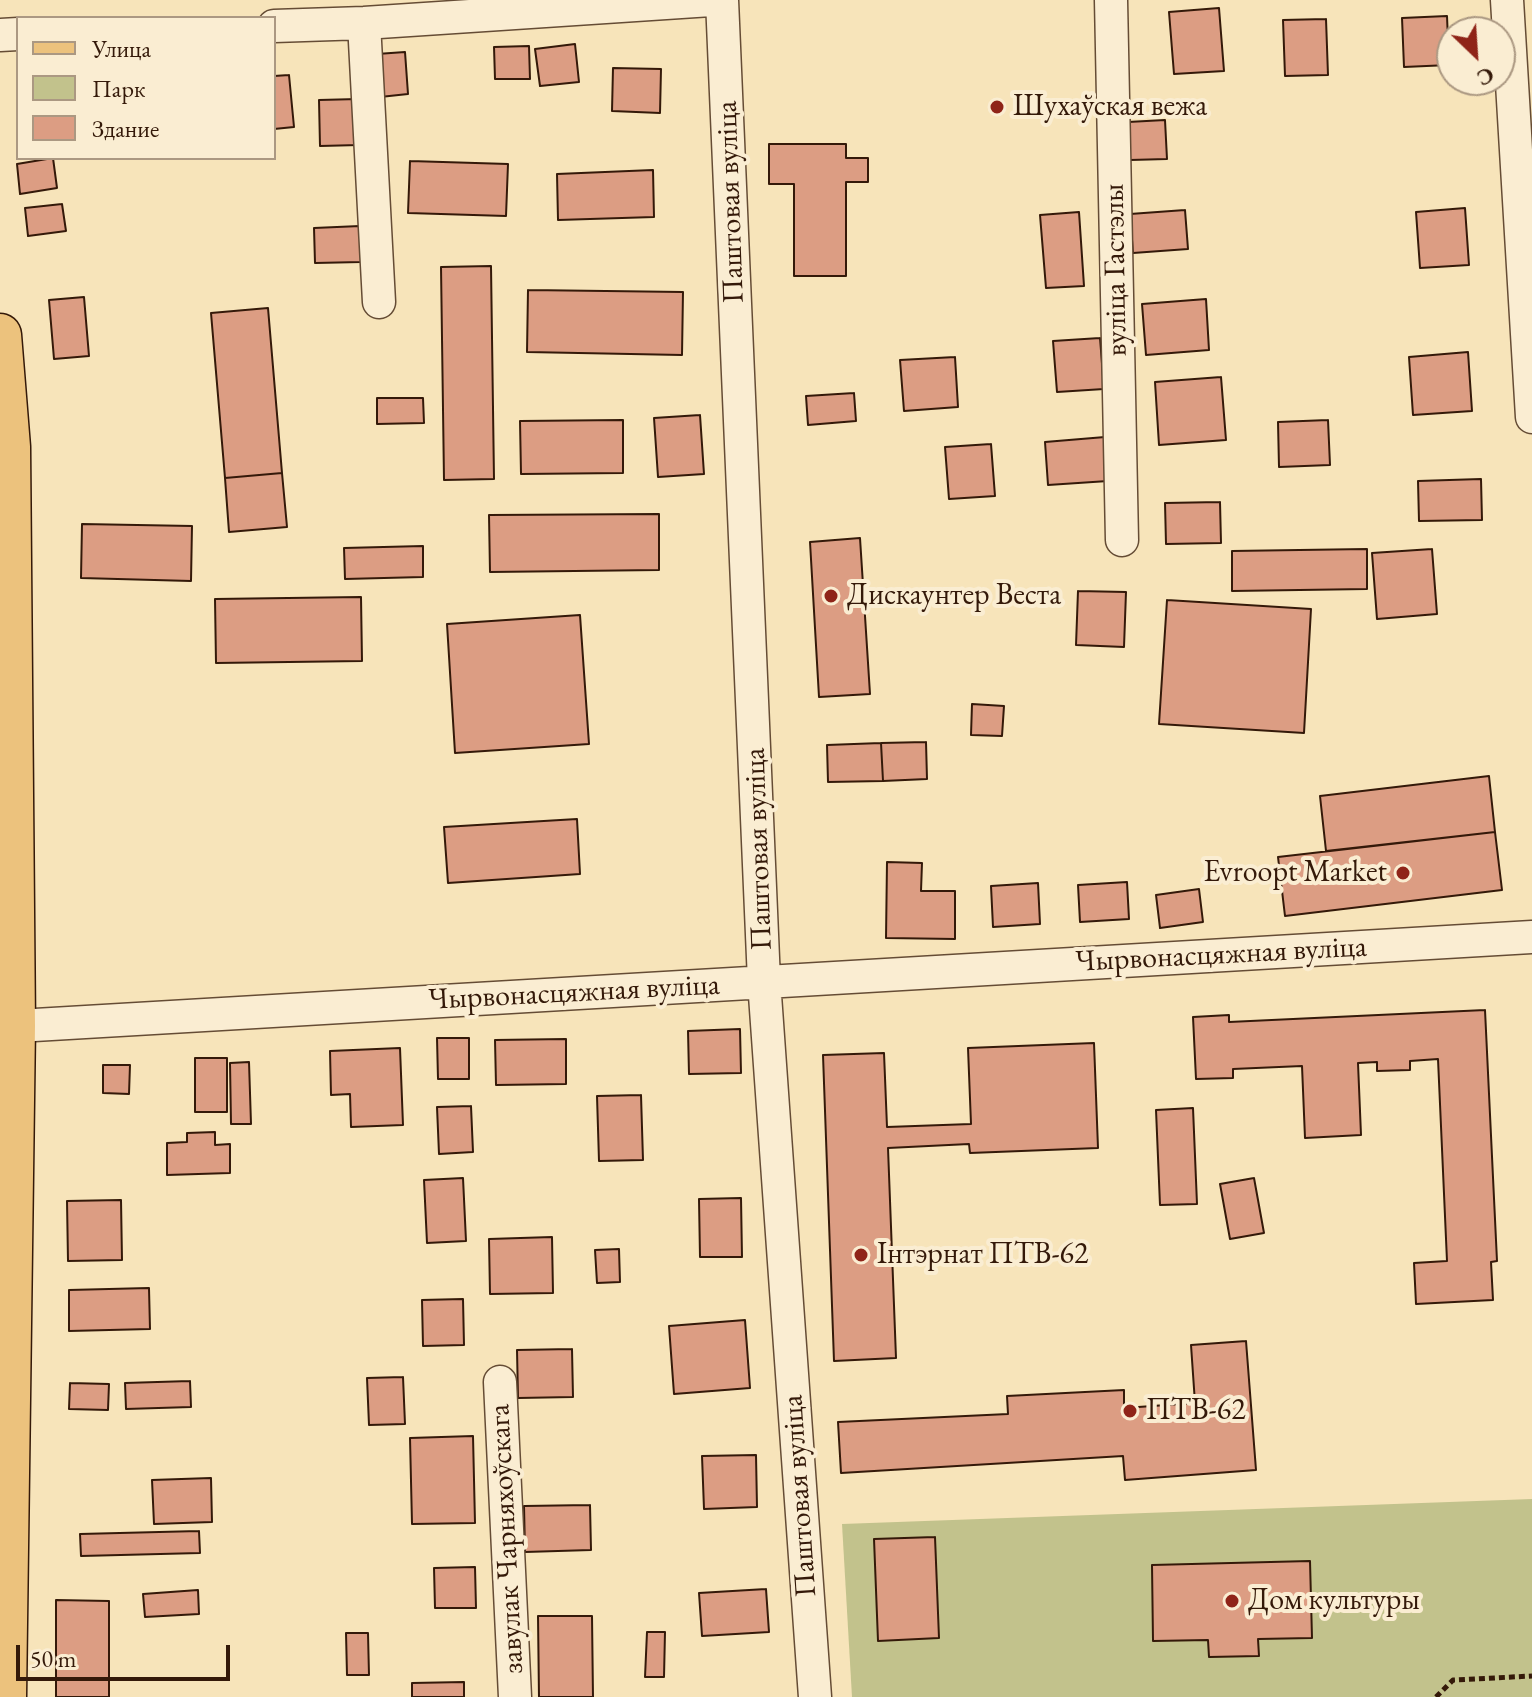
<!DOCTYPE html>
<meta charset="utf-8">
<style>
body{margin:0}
#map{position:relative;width:1532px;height:1697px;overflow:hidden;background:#f7e4ba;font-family:"EB Garamond",serif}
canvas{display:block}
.legend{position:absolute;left:16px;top:16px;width:260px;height:144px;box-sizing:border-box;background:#faedd2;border:2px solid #ab9882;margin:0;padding:10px 14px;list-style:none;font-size:24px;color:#341909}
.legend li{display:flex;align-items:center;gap:16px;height:40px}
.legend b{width:40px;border:2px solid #ab9882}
.north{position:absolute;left:1436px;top:16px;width:80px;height:80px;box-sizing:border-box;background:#faedd2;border:2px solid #ab9882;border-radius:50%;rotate:155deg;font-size:22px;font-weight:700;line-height:32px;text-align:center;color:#341909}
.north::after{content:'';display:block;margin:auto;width:28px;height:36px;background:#8f2418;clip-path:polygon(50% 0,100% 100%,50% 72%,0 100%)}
.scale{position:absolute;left:16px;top:1645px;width:214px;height:36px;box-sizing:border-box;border:4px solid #341909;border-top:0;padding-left:10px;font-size:24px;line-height:28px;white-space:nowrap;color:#341909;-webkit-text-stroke:6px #faedd2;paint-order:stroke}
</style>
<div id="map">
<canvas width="1532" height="1697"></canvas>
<ul class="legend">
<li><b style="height:10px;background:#ecc27d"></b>Улица</li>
<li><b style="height:22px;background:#c2c28c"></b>Парк</li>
<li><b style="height:22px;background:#dc9d83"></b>Здание</li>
</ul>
<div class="north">С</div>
<div class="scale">50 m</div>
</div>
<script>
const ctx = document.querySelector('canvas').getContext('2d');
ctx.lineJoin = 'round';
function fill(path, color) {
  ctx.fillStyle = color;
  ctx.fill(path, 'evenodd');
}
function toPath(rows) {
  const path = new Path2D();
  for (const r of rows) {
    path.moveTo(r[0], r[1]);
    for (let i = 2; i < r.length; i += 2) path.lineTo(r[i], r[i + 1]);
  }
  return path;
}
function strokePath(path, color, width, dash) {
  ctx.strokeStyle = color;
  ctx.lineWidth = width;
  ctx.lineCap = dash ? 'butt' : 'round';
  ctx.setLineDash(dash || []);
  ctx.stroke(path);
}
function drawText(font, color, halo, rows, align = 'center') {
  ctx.font = font + ' "EB Garamond",serif';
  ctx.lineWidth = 8;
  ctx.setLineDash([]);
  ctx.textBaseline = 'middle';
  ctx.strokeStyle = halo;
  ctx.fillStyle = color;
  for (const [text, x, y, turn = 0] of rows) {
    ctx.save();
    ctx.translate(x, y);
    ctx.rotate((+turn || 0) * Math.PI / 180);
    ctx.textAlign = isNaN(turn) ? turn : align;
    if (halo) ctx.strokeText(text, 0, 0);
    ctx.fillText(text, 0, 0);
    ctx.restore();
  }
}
const green = toPath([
 [1532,1499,1532,1697,852,1697,842,1524]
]);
const building = toPath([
 [1219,8,1224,71,1174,74,1169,12,1219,8],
 [1447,16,1449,65,1404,67,1402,18,1447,16],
 [1326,19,1328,75,1285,76,1283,20,1326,19],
 [575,44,579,82,540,86,535,49,575,44],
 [529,46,530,79,495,79,494,47,529,46],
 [405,52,408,94,380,97,377,54,405,52],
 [613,68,661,69,660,113,612,111,613,68],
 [289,75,294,127,274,129,274,76,289,75],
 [358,99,359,145,320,146,319,100,358,99],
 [1165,120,1167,159,1130,160,1128,122,1165,120],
 [769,144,846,144,846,158,868,158,868,182,846,182,846,276,794,276,794,184,769,184,769,144],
 [53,158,57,188,20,194,17,164,53,158],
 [410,161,508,164,506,216,408,213,410,161],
 [653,170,654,217,558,220,557,174,653,170],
 [62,204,66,231,28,236,25,208,62,204],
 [1465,208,1469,265,1420,268,1416,212,1465,208],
 [1185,210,1188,249,1133,253,1130,214,1185,210],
 [1079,212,1084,286,1046,288,1040,215,1079,212],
 [360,226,361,262,315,263,314,228,360,226],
 [491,266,494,479,444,480,441,267,491,266],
 [528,290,683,292,682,355,527,352,528,290],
 [84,297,89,356,54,359,49,300,84,297],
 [1206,299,1209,350,1146,355,1142,304,1206,299],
 [268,308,282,473,225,478,211,313,268,308],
 [1100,338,1104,389,1057,392,1053,341,1100,338],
 [1468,352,1472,411,1413,415,1409,357,1468,352],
 [955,357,958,407,904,411,900,360,955,357],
 [1221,377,1226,440,1159,445,1155,382,1221,377],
 [854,393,856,421,808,425,806,396,854,393],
 [377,398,423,398,424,423,377,424,377,398],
 [700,415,704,474,658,477,654,418,700,415],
 [623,420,623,473,521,474,520,421,623,420],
 [1328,420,1330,465,1279,467,1278,422,1328,420],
 [1105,437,1108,481,1048,485,1045,442,1105,437],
 [991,444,995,496,949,499,945,447,991,444],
 [282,473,287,527,229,532,225,478,282,473],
 [1481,479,1482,520,1419,521,1418,481,1481,479],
 [1220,502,1221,543,1166,544,1165,503,1220,502],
 [659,514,659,570,490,572,489,515,659,514],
 [82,524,192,526,191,581,81,578,82,524],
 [860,538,870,694,819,697,810,542,860,538],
 [423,546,423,577,345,579,344,548,423,546],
 [1367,549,1367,589,1232,591,1232,551,1367,549],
 [1432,549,1437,614,1377,619,1372,553,1432,549],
 [1078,591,1126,592,1124,647,1076,645,1078,591],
 [361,597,362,661,216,663,215,599,361,597],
 [1167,600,1311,609,1304,733,1159,724,1167,600],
 [580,615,589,744,455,753,447,624,580,615],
 [972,704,1004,706,1002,736,971,735,972,704],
 [926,742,927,779,883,781,881,743,926,742],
 [881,743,883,781,828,782,827,745,881,743],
 [1489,776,1495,832,1326,851,1320,796,1489,776],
 [577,819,580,874,448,883,444,827,577,819],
 [1495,832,1502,890,1285,916,1278,857,1495,832],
 [887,862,922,863,921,891,955,891,955,939,886,938,887,862],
 [1127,882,1129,919,1080,922,1078,885,1127,882],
 [1038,883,1040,924,993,927,991,886,1038,883],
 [1199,889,1203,922,1160,928,1156,895,1199,889],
 [1485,1010,1497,1261,1491,1262,1493,1300,1416,1304,1414,1263,1447,1261,1438,1059,1410,1061,1410,1070,1377,1071,1377,1062,1358,1063,1361,1135,1305,1138,1302,1066,1233,1069,1233,1078,1196,1079,1193,1017,1229,1015,1229,1022,1485,1010],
 [740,1029,741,1073,689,1074,688,1031,740,1029],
 [437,1038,469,1038,469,1079,438,1079,437,1038],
 [566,1039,566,1084,496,1085,495,1040,566,1039],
 [1094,1043,1098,1148,970,1153,969,1144,888,1148,896,1358,834,1361,823,1055,884,1053,887,1127,971,1124,968,1048,1094,1043],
 [400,1048,403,1125,351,1127,350,1094,331,1095,330,1051,400,1048],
 [195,1058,227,1058,227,1112,195,1112,195,1058],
 [249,1062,251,1124,231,1124,230,1063,249,1062],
 [103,1065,130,1065,129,1094,103,1093,103,1065],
 [641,1095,643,1160,599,1161,597,1096,641,1095],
 [471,1106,473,1152,439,1154,437,1107,471,1106],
 [1193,1108,1197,1204,1160,1205,1156,1110,1193,1108],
 [215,1132,215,1145,230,1144,230,1173,167,1175,167,1143,187,1142,187,1133,215,1132],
 [463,1178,466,1241,427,1243,424,1180,463,1178],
 [1254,1178,1264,1233,1230,1239,1220,1184,1254,1178],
 [741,1198,742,1257,700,1257,699,1199,741,1198],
 [121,1200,122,1260,68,1261,67,1201,121,1200],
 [552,1237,553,1293,490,1294,489,1239,552,1237],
 [619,1249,620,1282,597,1283,595,1250,619,1249],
 [149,1288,150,1329,69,1331,69,1290,149,1288],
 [463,1299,464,1345,423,1346,422,1300,463,1299],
 [745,1320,750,1388,674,1394,669,1326,745,1320],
 [1246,1341,1256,1470,1125,1480,1123,1456,841,1473,838,1422,1008,1414,1007,1396,1124,1390,1124,1408,1195,1403,1191,1345,1246,1341],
 [572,1349,573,1397,518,1398,517,1350,572,1349],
 [403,1377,405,1424,369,1425,367,1378,403,1377],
 [190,1381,191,1407,126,1409,125,1383,190,1381],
 [70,1383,109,1384,108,1410,69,1409,70,1383],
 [473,1436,475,1523,412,1524,410,1438,473,1436],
 [756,1455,757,1507,704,1509,702,1456,756,1455],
 [211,1478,212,1522,154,1524,152,1480,211,1478],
 [590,1505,591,1550,525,1552,524,1506,590,1505],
 [199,1531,200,1553,81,1556,80,1534,199,1531],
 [935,1537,939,1638,878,1641,874,1539,935,1537],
 [1310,1561,1312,1638,1258,1639,1259,1656,1209,1657,1208,1640,1153,1641,1152,1565,1310,1561],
 [475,1567,476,1608,435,1608,434,1568,475,1567],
 [766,1589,769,1632,702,1636,699,1593,766,1589],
 [198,1590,199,1614,145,1617,143,1594,198,1590],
 [56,1600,109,1601,109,1697,56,1697,56,1600],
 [538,1616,592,1616,593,1697,539,1697,538,1616],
 [647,1632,665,1632,664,1677,645,1677,647,1632],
 [346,1633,368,1633,369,1675,347,1675,346,1633],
 [464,1682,464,1697,412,1697,412,1683,464,1682]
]);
const path = toPath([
 [1436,1697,1453,1680,1532,1676]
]);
const minor = toPath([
 [722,0,764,981,815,1697],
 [1111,0,1122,540],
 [1507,0,1532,417],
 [364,23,379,302],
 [274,26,364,23,711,0],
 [0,35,18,34],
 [0,1027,1532,937],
 [500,1382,515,1697]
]);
const major = toPath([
 [0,335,9,447,14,1026,5,1697]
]);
const markers = [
 [997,107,8,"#8f2418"],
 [831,596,8,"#8f2418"],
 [1403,873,8,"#8f2418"],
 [861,1255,8,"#8f2418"],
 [1130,1411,8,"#8f2418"],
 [1232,1601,8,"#8f2418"]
];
const poiNames = [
 ["Шухаўская вежа",1013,107],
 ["Дискаунтер Веста",847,596],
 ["Evroopt Market",1387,873,"right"],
 ["Інтэрнат ПТВ-62",877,1255],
 ["ПТВ-62",1146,1411],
 ["Дом культуры",1248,1601]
];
const streetNames = [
 ["Паштовая вуліца",731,202,-92],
 ["вуліца Гастэлы",1116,270,-91],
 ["Паштовая вуліца",759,849,-92],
 ["Чырвонасцяжная вуліца",1221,955,-3],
 ["Чырвонасцяжная вуліца",574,993,-3],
 ["Паштовая вуліца",800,1496,-94],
 ["завулак Чарняхоўскага",507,1539,-93]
];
fill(green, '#c2c28c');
fill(building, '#dc9d83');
strokePath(building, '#341909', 2);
strokePath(minor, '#654c35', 35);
strokePath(major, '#341909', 45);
strokePath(path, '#341909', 5, [6, 4]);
strokePath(minor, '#faedd2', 32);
strokePath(major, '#ecc27d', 42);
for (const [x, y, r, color] of markers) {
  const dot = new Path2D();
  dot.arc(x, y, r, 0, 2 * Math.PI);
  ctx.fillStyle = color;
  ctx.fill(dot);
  strokePath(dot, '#faedd2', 3);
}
drawText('30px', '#341909', '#faedd2', poiNames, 'left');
drawText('30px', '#341909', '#faedd2', streetNames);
</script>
